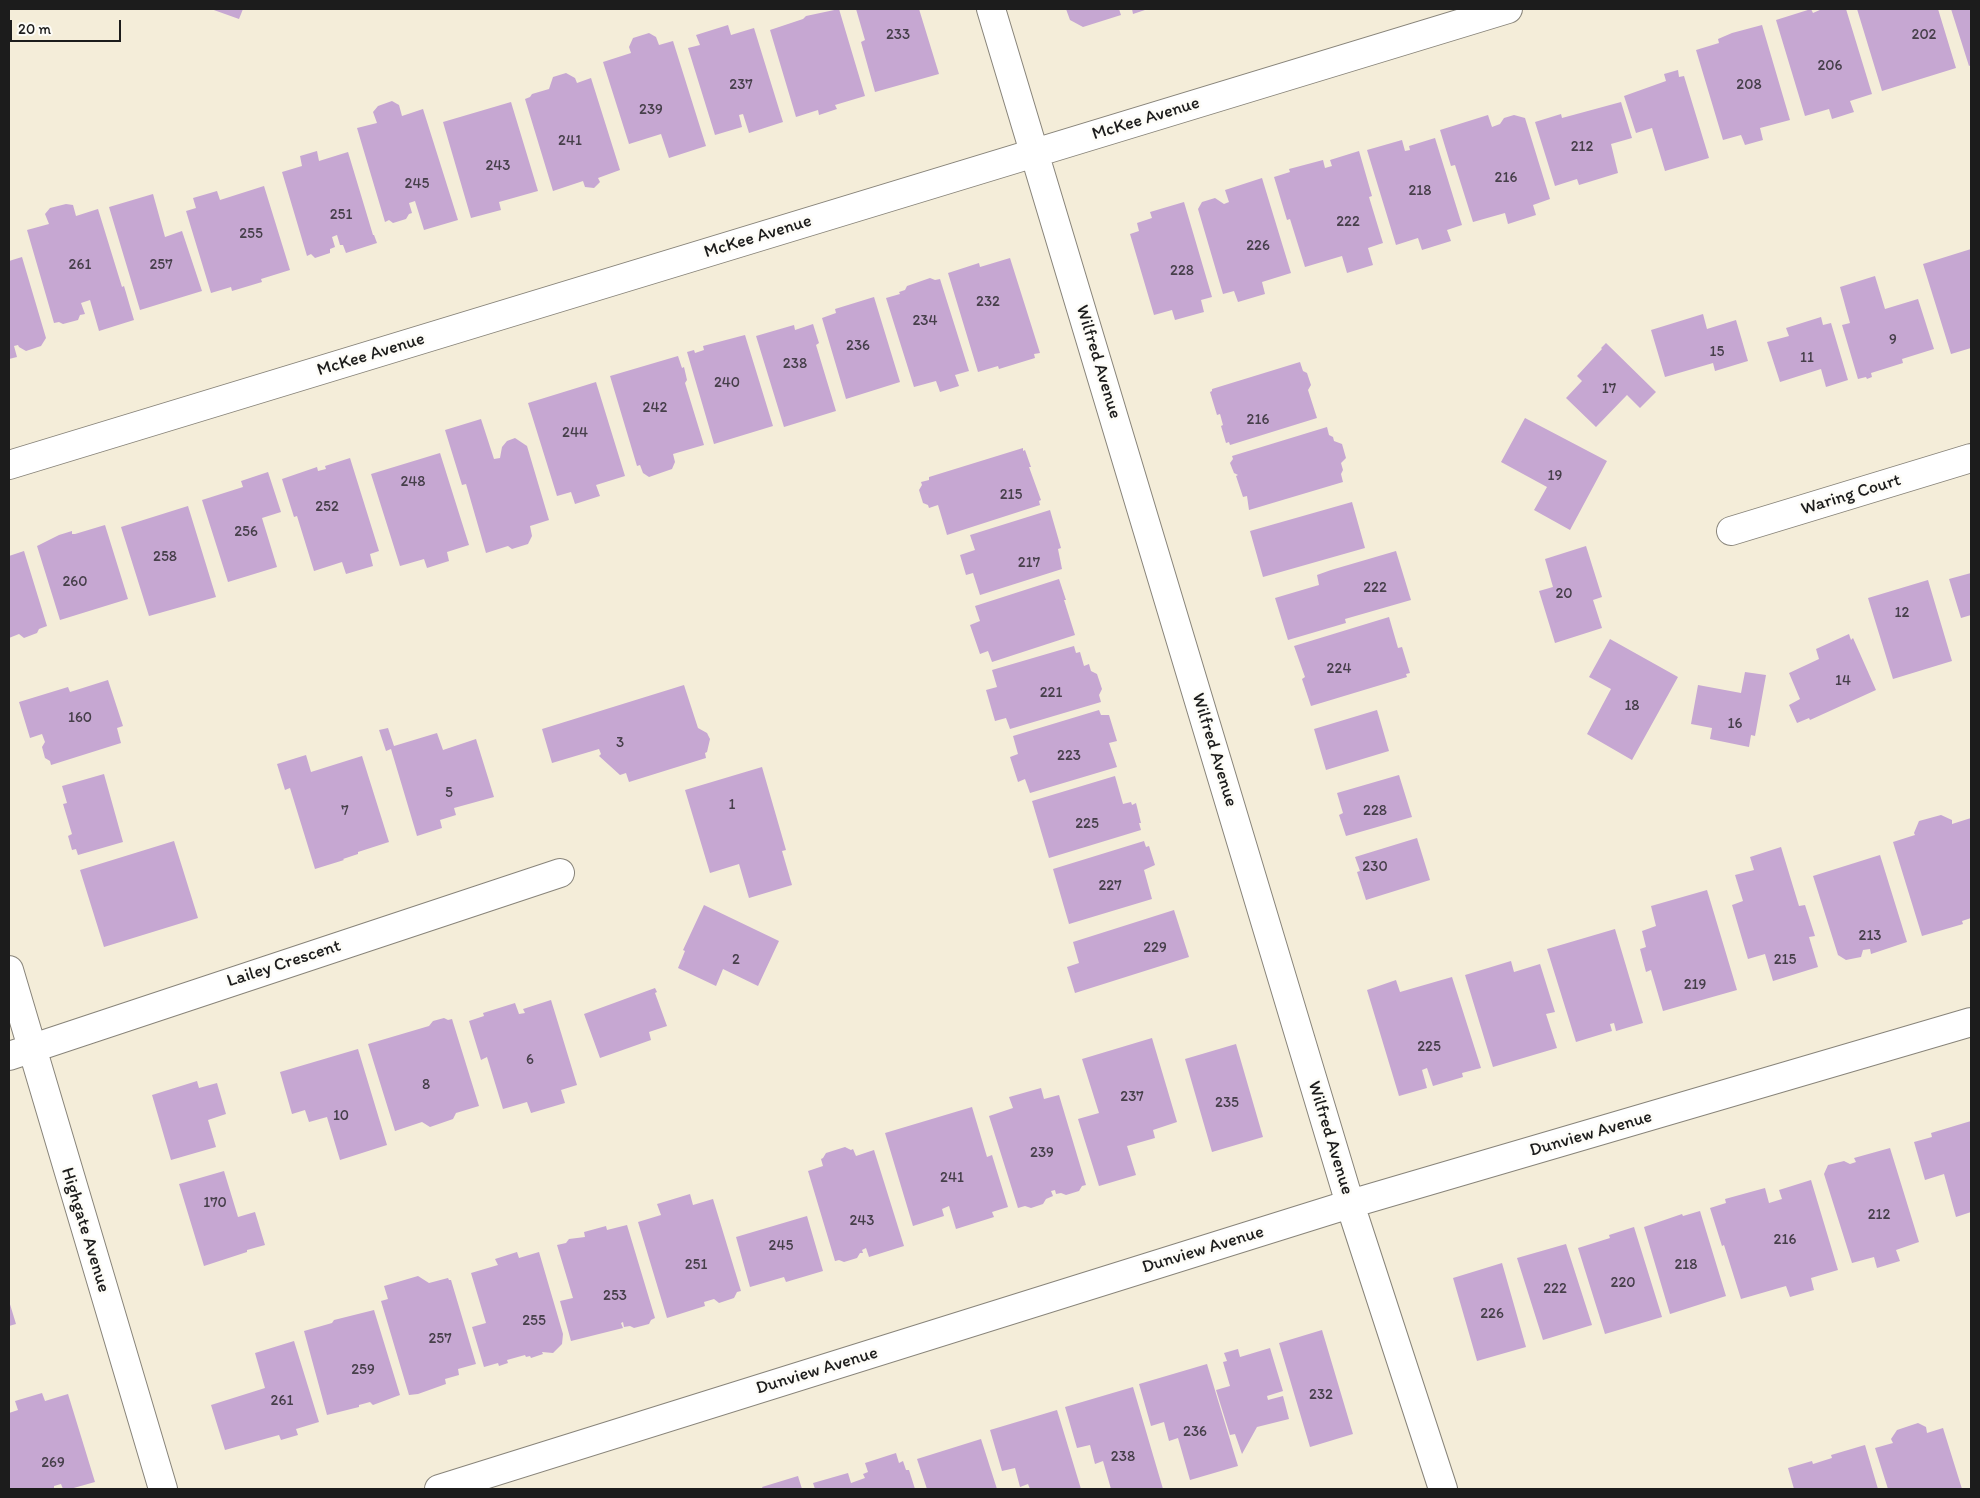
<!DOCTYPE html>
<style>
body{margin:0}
#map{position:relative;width:1980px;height:1498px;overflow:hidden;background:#f4edd9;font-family:Itim,sans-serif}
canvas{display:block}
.frame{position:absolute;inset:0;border:10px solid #1c1c1c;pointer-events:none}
.scale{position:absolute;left:10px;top:20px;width:111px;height:22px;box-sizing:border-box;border:2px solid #1c1c1c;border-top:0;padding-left:6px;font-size:15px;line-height:18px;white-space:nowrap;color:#1c1c1c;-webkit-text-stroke:4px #fdfcf7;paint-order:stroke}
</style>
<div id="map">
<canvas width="1980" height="1498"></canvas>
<div class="frame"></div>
<div class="scale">20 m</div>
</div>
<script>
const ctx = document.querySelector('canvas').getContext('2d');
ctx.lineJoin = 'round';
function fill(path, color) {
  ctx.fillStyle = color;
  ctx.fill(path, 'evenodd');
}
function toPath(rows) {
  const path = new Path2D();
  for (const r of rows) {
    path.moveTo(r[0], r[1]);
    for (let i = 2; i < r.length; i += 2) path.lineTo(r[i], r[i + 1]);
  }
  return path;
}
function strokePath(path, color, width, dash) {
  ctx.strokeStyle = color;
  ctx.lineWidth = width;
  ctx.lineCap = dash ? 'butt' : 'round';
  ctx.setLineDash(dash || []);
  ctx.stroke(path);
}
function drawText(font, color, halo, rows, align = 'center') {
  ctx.font = font + ' Itim,sans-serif';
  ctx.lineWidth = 5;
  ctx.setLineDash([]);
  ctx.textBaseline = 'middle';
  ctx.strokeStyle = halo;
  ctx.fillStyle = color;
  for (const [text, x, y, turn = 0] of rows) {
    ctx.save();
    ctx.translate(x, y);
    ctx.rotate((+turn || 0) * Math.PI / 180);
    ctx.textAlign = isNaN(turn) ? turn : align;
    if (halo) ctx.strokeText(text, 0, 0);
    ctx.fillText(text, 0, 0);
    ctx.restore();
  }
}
const building = toPath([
 [211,9,243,9,239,19],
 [839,9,865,96,835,105,837,109,819,115,818,110,796,117,770,30,803,19,806,16],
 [856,9,919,9,939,74,875,92,861,42,865,40],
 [1066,9,1119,9,1121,15,1083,27,1070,20],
 [1132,9,1148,9,1133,14],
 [1811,9,1813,13,1822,9,1846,9,1872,94,1850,101,1854,112,1832,119,1829,109,1805,116,1776,20],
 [1857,9,1938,9,1956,68,1882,91],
 [1951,9,1971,9,1971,65,1969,66],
 [728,25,731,35,754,28,783,122,749,133,743,114,739,115,742,127,715,135,688,48,700,45,696,35],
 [1762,25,1790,120,1760,128,1763,140,1745,145,1741,135,1723,140,1696,50,1719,43,1718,39,1732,33],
 [649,33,656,37,659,45,673,41,706,146,669,158,661,134,629,144,603,62,631,53,629,47,633,38],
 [1678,70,1679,77,1684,76,1709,158,1665,171,1652,128,1636,133,1624,96,1666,81,1664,74],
 [566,73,575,78,577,83,591,78,620,170,598,178,600,182,594,188,585,187,583,181,553,191,525,99,530,97,532,94,549,89,553,77],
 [392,101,399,105,402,116,423,109,458,220,424,230,415,201,409,203,412,213,409,214,406,219,393,223,389,220,385,222,357,128,377,123,373,112,378,106],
 [511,102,538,191,499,202,501,210,471,218,443,122],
 [1621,102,1632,138,1611,144,1618,173,1579,185,1577,179,1555,186,1535,122,1561,114,1562,118],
 [1488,115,1492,127,1500,124,1504,118,1514,115,1525,118,1550,199,1533,205,1536,215,1508,224,1505,213,1473,222,1455,165,1451,166,1440,130],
 [1435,138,1462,225,1447,230,1451,241,1422,250,1418,238,1396,245,1367,150,1402,140,1405,151,1410,150,1409,146],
 [317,151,319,161,348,152,373,235,374,235,377,243,346,253,343,245,340,245,337,235,332,237,335,247,330,249,330,253,315,258,311,254,307,256,282,172,302,166,300,156],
 [1359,151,1372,196,1369,197,1383,243,1368,248,1373,265,1347,273,1342,256,1305,267,1290,219,1287,220,1274,177,1290,172,1289,169,1323,160,1325,168,1332,166,1330,160],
 [1262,178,1291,273,1262,282,1265,294,1238,302,1234,291,1223,294,1198,209,1202,202,1215,198,1224,204,1229,202,1225,190],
 [264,186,290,270,261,279,262,282,232,291,231,287,211,293,186,211,196,208,193,198,217,191,220,200],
 [153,194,165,237,182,231,202,291,140,310,109,207],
 [1184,202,1212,297,1201,300,1204,312,1175,320,1172,310,1154,315,1130,234,1139,231,1137,223,1152,218,1150,212],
 [66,204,73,205,76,216,98,209,122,287,124,286,134,320,99,331,90,300,81,303,85,314,80,315,78,320,63,324,59,322,54,323,27,230,49,224,45,214,50,208],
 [1971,249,1971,348,1951,354,1923,264],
 [22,257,46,338,41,346,26,351,19,347,18,345,14,346,17,357,9,359,9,261],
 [1010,258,1040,353,1034,354,1035,358,999,369,998,366,978,372,948,273,979,263,980,267],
 [1875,276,1885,309,1918,299,1934,349,1902,359,1903,363,1871,373,1872,377,1867,379,1866,377,1858,379,1842,325,1850,323,1840,287],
 [930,278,935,280,940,279,969,371,955,375,959,386,940,392,936,381,914,387,886,298,900,294,899,292,905,290,907,286],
 [874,297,900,382,846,399,822,318,836,313,835,309],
 [1703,314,1707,329,1736,320,1748,361,1715,371,1713,363,1665,377,1651,330],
 [1821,317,1823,325,1831,323,1848,380,1826,387,1821,369,1780,382,1767,342,1789,336,1786,328],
 [813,324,819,343,816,345,836,411,784,427,756,336,794,325,795,330],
 [745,335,773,426,714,444,687,352,694,350,695,353,704,350,703,346],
 [1606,343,1656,392,1640,408,1627,395,1596,427,1566,398,1582,381,1577,376,1602,349,1601,348],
 [678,356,682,368,684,367,687,380,685,383,704,445,673,454,675,462,672,469,649,477,643,473,640,465,637,466,610,376],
 [1300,362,1303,371,1307,373,1311,385,1308,390,1317,418,1230,445,1229,442,1226,443,1221,426,1223,425,1220,414,1217,415,1210,392,1212,391,1212,389],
 [596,382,625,476,596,485,600,496,575,504,571,492,557,496,528,403],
 [1525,418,1607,461,1570,530,1534,510,1547,487,1501,462],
 [481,419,494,459,500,458,502,447,507,441,515,438,527,446,549,520,530,526,532,536,528,544,512,549,508,546,486,553,466,484,462,485,445,430],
 [1327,427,1329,435,1333,437,1334,441,1342,444,1346,458,1341,463,1343,470,1341,474,1343,482,1249,510,1247,496,1243,497,1236,476,1238,475,1234,473,1230,463,1233,459,1232,456],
 [1023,448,1023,451,1025,450,1031,467,1029,467,1041,500,1039,501,1040,505,947,535,938,505,929,508,928,505,923,503,919,490,922,485,921,482,929,480,929,477],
 [440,453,469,545,447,552,449,561,427,568,424,559,400,566,371,474],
 [350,458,379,551,370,554,373,566,346,574,342,562,314,571,297,516,294,517,282,479,317,467,318,471,326,469,325,466],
 [268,472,281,512,262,518,277,567,228,582,202,500,243,487,241,481],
 [1352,502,1365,548,1263,577,1250,531],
 [188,506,216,597,149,616,121,527],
 [1050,510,1061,548,1058,549,1062,569,980,595,973,573,966,575,960,555,975,550,970,535],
 [105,525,128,599,60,620,37,546,59,535,72,531,72,534,75,534],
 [1586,546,1602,597,1593,600,1602,628,1555,643,1539,591,1553,587,1545,559],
 [24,551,47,626,39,629,37,633,24,638,19,634,9,638,9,556],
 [1396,551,1411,600,1345,619,1346,623,1288,640,1275,598,1319,585,1317,575,1331,570],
 [1971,573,1971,615,1961,618,1949,579],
 [1059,579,1066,600,1064,600,1075,635,992,662,988,651,980,654,970,625,980,621,975,606],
 [1928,580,1952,661,1893,679,1868,598],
 [1389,617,1398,648,1402,647,1410,673,1406,674,1407,677,1311,706,1302,679,1305,677,1294,646],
 [1849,634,1851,640,1853,638,1876,690,1810,720,1809,718,1797,723,1789,705,1800,699,1789,673,1819,659,1816,649],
 [1610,639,1678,677,1632,760,1587,734,1611,689,1589,677],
 [1074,646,1076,653,1080,652,1084,666,1089,664,1091,671,1097,674,1102,689,1099,695,1101,702,1010,729,1006,718,995,721,986,690,997,687,992,670],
 [1745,672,1766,675,1755,736,1751,735,1749,747,1710,739,1712,728,1691,724,1698,685,1741,693],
 [108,680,123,726,117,728,121,743,51,765,50,761,45,758,42,747,45,742,42,734,30,738,19,702,68,687,70,692],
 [684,685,698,728,707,733,710,739,707,752,705,753,706,758,629,782,626,773,620,775,599,756,601,754,599,749,552,763,542,729],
 [1099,710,1101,715,1109,715,1117,741,1109,743,1117,767,1030,793,1025,779,1018,782,1010,757,1018,754,1013,736],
 [1377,710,1389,751,1326,770,1314,729],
 [388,728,394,746,437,733,443,750,476,739,494,797,454,808,456,815,440,820,442,828,417,836,391,749,386,751,379,730],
 [306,755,311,772,362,756,389,842,358,852,358,854,343,859,344,860,315,869,290,788,285,790,277,764],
 [762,767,786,850,782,851,792,885,749,898,739,864,710,873,685,790],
 [104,774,123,842,78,855,76,849,72,850,68,836,72,834,63,804,67,803,62,786],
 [1399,775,1412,817,1346,836,1339,815,1343,813,1337,793],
 [1115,776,1123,804,1131,802,1132,805,1136,803,1141,823,1139,823,1141,830,1049,858,1032,801],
 [1941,815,1952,820,1952,824,1971,818,1971,918,1962,921,1963,924,1922,936,1893,842,1915,835,1914,833,1919,821],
 [1417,838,1430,880,1366,900,1357,872,1360,871,1355,857],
 [174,841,198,918,104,947,80,870],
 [1144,841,1146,847,1149,846,1155,865,1144,870,1152,899,1069,924,1053,869],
 [1781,847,1799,906,1805,905,1815,936,1809,937,1818,967,1773,981,1765,954,1748,959,1732,905,1743,901,1735,875,1754,870,1750,857],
 [1880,855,1907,942,1871,954,1870,949,1863,950,1861,957,1846,960,1838,955,1813,876],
 [1707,890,1737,990,1663,1011,1651,970,1646,972,1640,949,1646,947,1642,931,1656,926,1651,906],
 [704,905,779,941,758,986,723,969,716,986,678,968,685,951,683,950],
 [1174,910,1189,957,1075,993,1067,967,1079,963,1073,942],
 [1615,929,1643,1023,1616,1031,1614,1023,1610,1024,1612,1031,1576,1042,1547,949],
 [1511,961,1514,972,1540,964,1555,1012,1546,1014,1557,1048,1493,1067,1465,975],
 [1452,977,1481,1068,1462,1073,1463,1077,1433,1086,1427,1068,1422,1070,1427,1088,1399,1096,1367,990,1396,980,1400,992],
 [655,988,657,992,655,993,667,1026,649,1032,651,1040,600,1058,584,1014],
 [551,1000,577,1085,561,1090,565,1103,531,1113,527,1102,503,1109,487,1057,481,1060,469,1021,484,1016,483,1013,515,1003,519,1014,525,1013,523,1009],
 [444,1018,448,1020,452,1019,479,1106,456,1113,453,1119,430,1127,422,1122,395,1131,368,1044,429,1026,433,1021],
 [1152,1038,1177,1122,1153,1130,1155,1138,1127,1146,1136,1175,1099,1186,1078,1119,1099,1113,1082,1059],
 [1236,1044,1263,1137,1212,1152,1185,1059],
 [358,1049,387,1145,340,1160,327,1117,309,1122,305,1110,292,1114,280,1072],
 [197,1081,199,1088,217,1083,226,1114,208,1120,216,1147,171,1160,152,1095],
 [1041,1088,1044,1099,1059,1095,1086,1185,1082,1186,1079,1191,1066,1195,1061,1193,1056,1194,1055,1190,1051,1191,1053,1196,1046,1199,1043,1204,1031,1208,1025,1206,1018,1208,989,1116,1013,1108,1009,1097],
 [972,1107,987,1157,992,1155,1008,1207,992,1212,994,1217,956,1229,949,1206,942,1209,944,1216,913,1226,885,1133],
 [1971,1121,1971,1212,1956,1217,1944,1174,1925,1180,1914,1142,1932,1137,1931,1133],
 [845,1147,851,1150,853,1149,856,1156,874,1150,904,1246,869,1257,866,1248,862,1250,863,1253,860,1253,857,1258,844,1262,839,1260,835,1261,808,1171,823,1166,821,1159,823,1158,826,1153],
 [1890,1148,1919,1242,1896,1250,1900,1261,1877,1268,1874,1257,1852,1263,1824,1174,1828,1165,1844,1161,1850,1164,1856,1162,1854,1158],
 [224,1171,238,1217,255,1212,265,1245,247,1250,247,1252,204,1266,179,1184],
 [1811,1180,1838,1270,1811,1278,1814,1290,1790,1297,1786,1286,1741,1299,1724,1245,1722,1246,1710,1208,1726,1203,1725,1199,1765,1188,1769,1203,1782,1199,1779,1190],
 [690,1194,693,1205,713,1199,741,1291,737,1292,734,1298,719,1303,714,1299,704,1302,705,1306,667,1318,638,1222,661,1215,657,1204],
 [1700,1211,1726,1296,1670,1314,1644,1227,1682,1214,1683,1216],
 [807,1216,823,1271,786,1282,784,1277,750,1287,736,1237],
 [627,1225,655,1318,651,1320,649,1324,634,1328,630,1326,624,1327,623,1322,621,1323,623,1328,571,1341,560,1301,573,1298,557,1245,566,1243,569,1239,585,1237,584,1232,606,1226,607,1230],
 [1634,1227,1662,1317,1605,1334,1578,1248,1610,1238,1609,1235],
 [1566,1244,1592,1325,1543,1340,1517,1258],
 [517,1252,519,1258,539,1252,563,1334,562,1344,553,1353,542,1352,543,1354,531,1358,530,1356,526,1357,525,1355,507,1360,508,1363,499,1366,498,1363,484,1367,472,1327,486,1323,471,1273,498,1265,495,1259],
 [1502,1263,1526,1347,1477,1361,1453,1278],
 [418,1276,429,1283,448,1278,449,1280,451,1280,476,1364,458,1369,459,1375,445,1379,446,1384,418,1394,409,1395,381,1301,388,1299,384,1286],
 [9,1301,16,1324,9,1326],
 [374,1310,400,1395,373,1405,370,1402,359,1405,359,1407,327,1415,304,1331,332,1323,334,1320],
 [1322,1330,1353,1434,1310,1447,1279,1343],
 [294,1341,319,1422,296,1429,298,1435,281,1440,279,1435,225,1450,211,1405,265,1388,255,1353],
 [1270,1348,1283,1391,1267,1396,1268,1400,1283,1396,1289,1419,1257,1427,1242,1454,1235,1434,1230,1435,1216,1390,1230,1386,1223,1362,1227,1361,1224,1353,1238,1349,1240,1357],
 [1207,1364,1238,1466,1190,1480,1178,1438,1169,1441,1164,1422,1151,1426,1139,1384],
 [1133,1387,1163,1489,1111,1489,1103,1461,1095,1464,1090,1445,1077,1448,1065,1407],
 [42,1393,45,1401,68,1394,95,1482,70,1489,63,1489,61,1484,54,1486,54,1489,9,1489,9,1413,18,1410,15,1401],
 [1057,1410,1081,1489,1030,1489,1028,1484,1020,1487,1015,1468,1002,1471,990,1430],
 [1918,1423,1926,1427,1927,1433,1943,1428,1962,1489,1888,1489,1875,1448,1893,1443,1891,1439,1897,1430],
 [981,1439,997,1489,927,1489,917,1459],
 [1865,1445,1878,1489,1794,1489,1788,1468,1812,1461,1813,1464,1832,1458,1831,1455],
 [896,1453,899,1463,903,1461,906,1470,909,1470,915,1489,815,1489,813,1483,848,1473,851,1483,865,1478,863,1474,868,1472,865,1463],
 [798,1476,802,1489,763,1489,762,1487]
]);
const street = toPath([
 [991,9,1350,1204,1443,1489],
 [9,465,1508,9],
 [1731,531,1971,458],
 [9,970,163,1489],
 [9,1056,560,873],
 [439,1489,1350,1204,1971,1022]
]);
const numberNames = [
 ["233",898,35],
 ["202",1924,35],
 ["206",1830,66],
 ["237",741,85],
 ["208",1749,85],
 ["239",651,110],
 ["241",570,141],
 ["212",1582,147],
 ["243",498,166],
 ["216",1506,178],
 ["245",417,184],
 ["218",1420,191],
 ["251",341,215],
 ["222",1348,222],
 ["255",251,234],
 ["226",1258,246],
 ["261",80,265],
 ["257",161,265],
 ["228",1182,271],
 ["232",988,302],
 ["234",925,321],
 ["9",1893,340],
 ["236",858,346],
 ["15",1717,352],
 ["11",1807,358],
 ["238",795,364],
 ["240",727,383],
 ["17",1609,389],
 ["242",655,408],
 ["216",1258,420],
 ["244",575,433],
 ["19",1555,476],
 ["248",413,482],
 ["215",1011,495],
 ["252",327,507],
 ["256",246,532],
 ["258",165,557],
 ["217",1029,563],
 ["260",75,582],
 ["222",1375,588],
 ["20",1564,594],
 ["12",1902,613],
 ["224",1339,669],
 ["14",1843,681],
 ["221",1051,693],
 ["18",1632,706],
 ["160",80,718],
 ["16",1735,724],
 ["3",620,743],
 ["223",1069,756],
 ["5",449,793],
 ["1",732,805],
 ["7",345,811],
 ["228",1375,811],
 ["225",1087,824],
 ["230",1375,867],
 ["227",1110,886],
 ["213",1870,936],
 ["229",1155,948],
 ["2",736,960],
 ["215",1785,960],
 ["219",1695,985],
 ["225",1429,1047],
 ["6",530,1060],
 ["8",426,1085],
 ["237",1132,1097],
 ["235",1227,1103],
 ["10",341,1116],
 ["239",1042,1153],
 ["241",952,1178],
 ["170",215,1203],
 ["212",1879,1215],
 ["243",862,1221],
 ["216",1785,1240],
 ["245",781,1246],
 ["251",696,1265],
 ["218",1686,1265],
 ["220",1623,1283],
 ["222",1555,1289],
 ["253",615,1296],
 ["226",1492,1314],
 ["255",534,1321],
 ["257",440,1339],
 ["259",363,1370],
 ["232",1321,1395],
 ["261",282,1401],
 ["236",1195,1432],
 ["238",1123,1457],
 ["269",53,1463]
];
const streetNames = [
 ["McKee Avenue",1146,119,-17],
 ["McKee Avenue",758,237,-17],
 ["McKee Avenue",371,355,-17],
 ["Wilfred Avenue",1098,362,73],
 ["Waring Court",1851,495,-17],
 ["Wilfred Avenue",1214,750,73],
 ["Lailey Crescent",284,964,-18],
 ["Dunview Avenue",1591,1134,-16],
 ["Wilfred Avenue",1330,1138,73],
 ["Highgate Avenue",85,1230,73],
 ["Dunview Avenue",1203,1250,-17],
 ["Dunview Avenue",817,1371,-17]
];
fill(building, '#c6a7d2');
strokePath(street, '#88847a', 30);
strokePath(street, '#fff', 28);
drawText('15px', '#463f4a', null, numberNames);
drawText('18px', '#1c1c1c', '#fdfcf7', streetNames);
</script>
